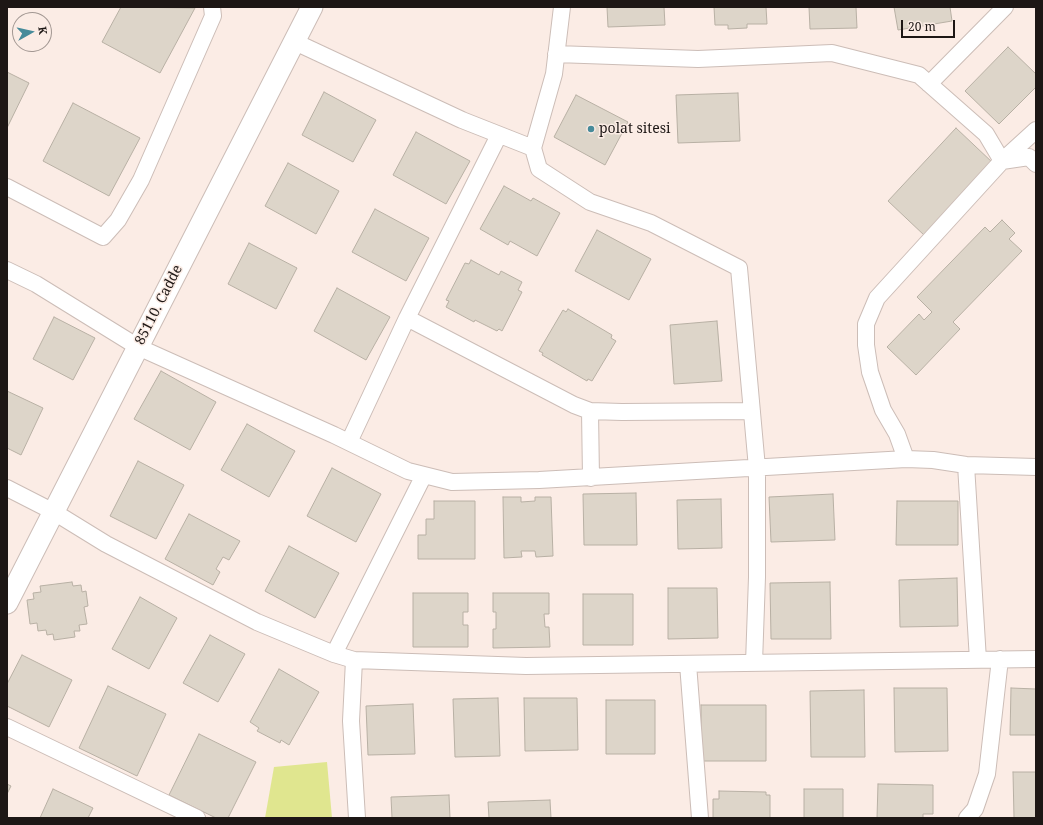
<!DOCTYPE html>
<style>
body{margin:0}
#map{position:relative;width:1043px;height:825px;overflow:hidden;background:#fbece5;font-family:"Noto Serif",serif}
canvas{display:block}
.frame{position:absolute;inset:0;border:8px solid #1d1715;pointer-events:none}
.north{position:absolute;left:12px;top:12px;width:40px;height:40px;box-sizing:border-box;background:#fbece5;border:1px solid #a29792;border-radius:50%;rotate:82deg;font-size:11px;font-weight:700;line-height:16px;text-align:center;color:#1d1715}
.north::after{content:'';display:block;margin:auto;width:14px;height:18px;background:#478b9a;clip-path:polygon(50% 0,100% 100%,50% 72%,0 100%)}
.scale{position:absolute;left:901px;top:20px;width:54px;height:18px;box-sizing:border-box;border:2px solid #1d1715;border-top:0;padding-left:5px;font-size:12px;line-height:14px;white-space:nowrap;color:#1d1715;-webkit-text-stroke:3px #fbece5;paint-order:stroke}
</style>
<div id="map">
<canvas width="1043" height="825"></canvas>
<div class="frame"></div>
<div class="north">K</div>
<div class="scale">20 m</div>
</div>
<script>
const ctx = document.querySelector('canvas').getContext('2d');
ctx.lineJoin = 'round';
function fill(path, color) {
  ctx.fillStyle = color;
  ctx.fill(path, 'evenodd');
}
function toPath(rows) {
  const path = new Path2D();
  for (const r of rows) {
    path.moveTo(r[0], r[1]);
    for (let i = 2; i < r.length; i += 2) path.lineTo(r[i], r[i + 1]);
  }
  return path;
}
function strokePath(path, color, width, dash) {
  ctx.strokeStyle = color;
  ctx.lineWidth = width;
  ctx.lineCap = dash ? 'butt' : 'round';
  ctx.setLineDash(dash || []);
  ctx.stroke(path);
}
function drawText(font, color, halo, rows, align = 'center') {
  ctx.font = font + ' "Noto Serif",serif';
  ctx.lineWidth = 3;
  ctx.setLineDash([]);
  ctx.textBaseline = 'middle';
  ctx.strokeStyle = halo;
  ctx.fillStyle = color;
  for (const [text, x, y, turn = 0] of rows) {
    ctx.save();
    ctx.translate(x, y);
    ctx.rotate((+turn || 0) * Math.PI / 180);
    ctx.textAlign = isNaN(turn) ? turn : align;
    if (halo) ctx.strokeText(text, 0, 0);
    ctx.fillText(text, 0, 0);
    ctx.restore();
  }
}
const green = toPath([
 [327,762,332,818,265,818,274,767]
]);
const building = toPath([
 [121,7,195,8,160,73,102,42,121,7],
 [607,7,664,7,665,25,608,27,607,7],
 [714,7,766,7,767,24,747,24,747,28,728,29,728,25,715,25,714,7],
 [809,7,856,7,857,28,810,29,809,7],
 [894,7,950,7,952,21,898,30,894,7],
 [1008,47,1036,74,1036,87,999,124,965,91,1008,47],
 [7,72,29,83,7,128,7,72],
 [324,92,376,120,353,162,302,135,324,92],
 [738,93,740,141,678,143,676,95,738,93],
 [576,95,628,122,605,165,554,137,576,95],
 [73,103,140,138,109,196,43,161,73,103],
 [956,128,993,163,925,236,888,201,956,128],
 [416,132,470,161,446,204,393,175,416,132],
 [288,163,339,191,316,234,265,206,288,163],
 [504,186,531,201,533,198,560,213,537,256,510,241,508,245,480,229,504,186],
 [375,209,429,238,406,281,352,252,375,209],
 [1002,220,1015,233,1009,239,1022,251,953,322,960,329,916,375,887,347,919,314,924,320,932,312,917,297,985,227,990,232,1002,220],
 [597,230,651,259,629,300,575,271,597,230],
 [249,243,297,268,276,309,228,284,249,243],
 [471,260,499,275,501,271,522,282,518,290,522,292,502,331,499,329,497,331,475,320,474,322,446,307,449,301,446,300,465,263,469,264,471,260],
 [337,288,390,317,366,360,314,331,337,288],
 [568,309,612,335,611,338,616,341,592,381,588,379,587,381,542,355,543,353,539,351,563,310,566,312,568,309],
 [54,317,95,338,73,380,33,359,54,317],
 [717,321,722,381,674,384,670,325,717,321],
 [161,371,216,402,190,450,134,419,161,371],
 [7,391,43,408,21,455,7,448,7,391],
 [247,424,295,451,269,497,221,470,247,424],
 [138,461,184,485,156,539,110,516,138,461],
 [332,468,381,494,356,542,307,516,332,468],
 [636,493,637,545,584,545,583,494,636,493],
 [833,494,835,540,771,542,769,497,833,494],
 [503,497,521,497,521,502,535,501,535,497,551,497,553,556,536,557,535,551,521,551,522,557,504,558,503,497],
 [721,499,722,548,678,549,677,500,721,499],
 [434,501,475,501,475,559,418,559,418,535,426,535,426,519,434,519,434,501],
 [897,501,958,501,958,545,896,545,897,501],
 [189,514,240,541,229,560,223,557,216,569,220,572,213,585,165,559,189,514],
 [289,546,339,573,315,618,265,591,289,546],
 [957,578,958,626,900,627,899,580,957,578],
 [72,582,73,586,81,585,82,592,86,591,88,606,84,607,87,624,79,625,80,631,74,631,75,637,54,640,53,634,47,635,46,630,38,631,37,623,30,624,27,600,34,599,33,593,41,592,40,586,72,582],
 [830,582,831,639,771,639,770,583,830,582],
 [668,588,717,588,718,638,668,639,668,588],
 [413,593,468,593,468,612,463,612,463,625,468,625,468,647,413,647,413,593],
 [493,593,549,593,549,614,544,614,545,627,549,627,550,647,493,648,493,629,496,629,496,612,493,612,493,593],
 [583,594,633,594,633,645,583,645,583,594],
 [140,597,177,618,149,669,112,649,140,597],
 [210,635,245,654,218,702,183,683,210,635],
 [22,655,72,680,49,727,7,706,7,684,22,655],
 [279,669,319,692,289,745,281,740,280,743,257,731,259,728,250,722,279,669],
 [108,686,166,714,137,776,79,748,108,686],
 [894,688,947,688,948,751,895,752,894,688],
 [1011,688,1036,689,1036,735,1010,735,1011,688],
 [864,690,865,757,811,757,810,691,864,690],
 [498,698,500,756,455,757,453,699,498,698],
 [524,698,577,698,578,750,525,751,524,698],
 [606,700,655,700,655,754,606,754,606,700],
 [413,704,415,754,368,755,366,706,413,704],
 [701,705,766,705,766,761,701,761,701,705],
 [199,734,256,762,228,818,216,818,169,795,199,734],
 [1013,772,1036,772,1036,818,1014,818,1013,772],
 [7,784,11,786,7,794,7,784],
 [878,784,933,785,933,814,923,814,923,818,877,818,878,784],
 [53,789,93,808,88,818,40,818,53,789],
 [804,789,843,789,843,818,804,818,804,789],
 [719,791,766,792,766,795,770,795,770,818,713,818,713,799,719,799,719,791],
 [449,795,450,818,392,818,391,797,449,795],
 [550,800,551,818,489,818,488,802,550,800]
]);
const minor = toPath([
 [295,42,462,120,533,148,539,169,590,202,651,223,739,268,757,468,757,577,754,663],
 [556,54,698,59,832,53,919,75,986,134,1002,161,1036,130],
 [929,84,1005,7],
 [533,148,554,74,562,7],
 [7,187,103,237,118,220,141,180,213,16,212,7],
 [7,270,36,284,138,347,334,435,408,471,452,482,539,480,906,459,933,460,966,465,1036,467],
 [407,318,574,405,590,411,622,412,752,411],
 [590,411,591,478],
 [349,442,407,318,499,135],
 [906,459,897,434,883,410,870,372,866,345,866,324,877,298,1002,161,1029,157,1036,164],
 [966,465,978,660],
 [7,488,54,512,106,544,257,622,334,654,354,660,526,666,1036,659],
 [334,654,424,475],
 [354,660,351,721,357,818],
 [688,664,700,818],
 [7,727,197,818],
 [967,818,975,809,987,774,1000,659]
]);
const tertiary = toPath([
 [7,603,312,7]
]);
const markers = [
 [591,129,4,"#478b9a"]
];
const poiNames = [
 ["polat sitesi",599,129]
];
const streetNames = [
 ["85110. Cadde",159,305,-63]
];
fill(green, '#e0e68f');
fill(building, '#ddd5c9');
strokePath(building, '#b8b0a4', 1);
strokePath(minor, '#ccbdb7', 18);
strokePath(tertiary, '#ccbdb7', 23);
strokePath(minor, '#fff', 16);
strokePath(tertiary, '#fff', 21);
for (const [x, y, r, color] of markers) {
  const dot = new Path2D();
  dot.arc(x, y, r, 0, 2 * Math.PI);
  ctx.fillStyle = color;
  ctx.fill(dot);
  strokePath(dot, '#fbece5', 1.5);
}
drawText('14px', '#1d1715', '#fbece5', poiNames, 'left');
drawText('14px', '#1d1715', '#fbece5', streetNames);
</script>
